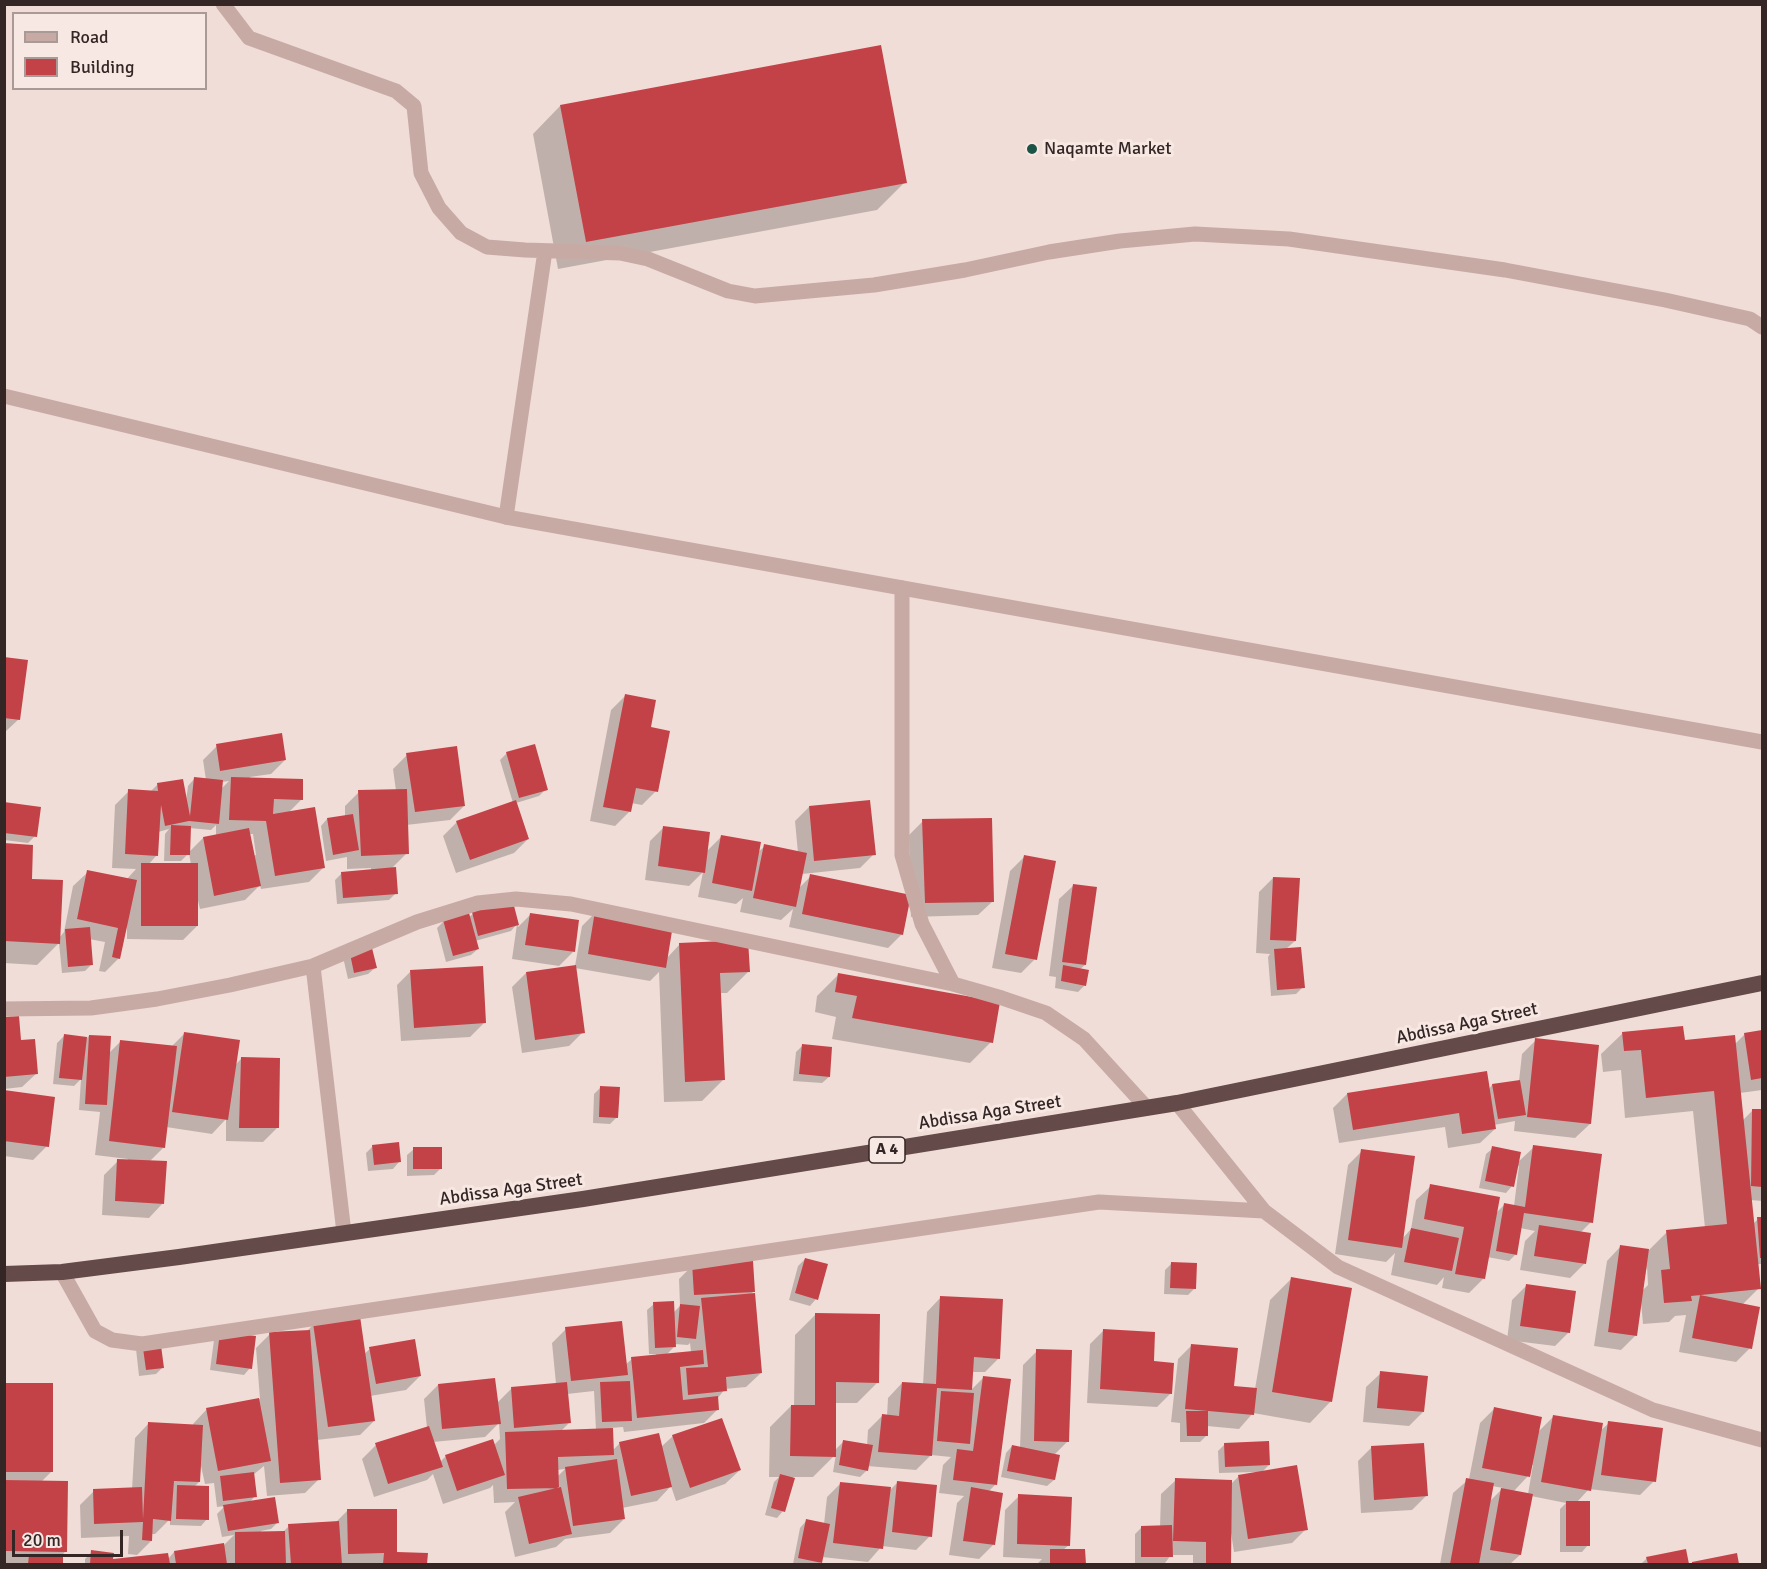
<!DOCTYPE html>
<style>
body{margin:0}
#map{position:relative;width:1767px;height:1569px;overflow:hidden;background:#f0ddd7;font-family:Signika,sans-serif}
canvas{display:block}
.frame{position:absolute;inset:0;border:6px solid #332625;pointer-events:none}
.legend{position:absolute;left:12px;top:12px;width:195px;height:78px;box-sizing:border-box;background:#f8e8e3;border:2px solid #a99a97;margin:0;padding:8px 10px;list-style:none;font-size:18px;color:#332625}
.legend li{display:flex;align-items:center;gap:12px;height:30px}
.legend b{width:30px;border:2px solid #a99a97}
.scale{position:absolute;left:12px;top:1530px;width:111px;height:27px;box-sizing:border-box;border:3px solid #332625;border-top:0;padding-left:8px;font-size:18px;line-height:21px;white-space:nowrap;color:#332625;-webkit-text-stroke:4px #f8e8e3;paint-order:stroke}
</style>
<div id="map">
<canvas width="1767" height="1569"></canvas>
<div class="frame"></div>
<ul class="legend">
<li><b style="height:8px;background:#c7aaa4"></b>Road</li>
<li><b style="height:16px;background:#c34247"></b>Building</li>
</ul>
<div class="scale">20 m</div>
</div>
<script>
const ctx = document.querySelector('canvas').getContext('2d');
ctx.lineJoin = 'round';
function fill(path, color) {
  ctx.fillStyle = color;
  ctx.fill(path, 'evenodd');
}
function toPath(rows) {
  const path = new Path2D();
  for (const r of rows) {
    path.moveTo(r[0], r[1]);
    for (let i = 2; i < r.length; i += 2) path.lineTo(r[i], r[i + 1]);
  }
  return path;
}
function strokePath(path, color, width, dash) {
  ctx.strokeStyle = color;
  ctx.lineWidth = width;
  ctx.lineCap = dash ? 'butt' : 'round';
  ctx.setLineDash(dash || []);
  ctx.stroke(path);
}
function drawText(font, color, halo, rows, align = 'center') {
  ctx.font = font + ' Signika,sans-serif';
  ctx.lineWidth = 6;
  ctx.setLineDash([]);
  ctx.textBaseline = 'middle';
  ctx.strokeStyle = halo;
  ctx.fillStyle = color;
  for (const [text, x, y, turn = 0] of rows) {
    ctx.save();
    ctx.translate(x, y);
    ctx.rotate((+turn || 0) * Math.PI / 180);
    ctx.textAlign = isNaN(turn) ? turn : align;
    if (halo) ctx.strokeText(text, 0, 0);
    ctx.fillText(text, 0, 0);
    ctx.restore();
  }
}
const shadow = toPath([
 [560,106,905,182,877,210,558,269,533,134],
 [4,659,19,719,4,733],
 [625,696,649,728,656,791,642,805,631,803,629,812,615,826,590,821,611,710],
 [217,746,285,760,271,774,250,777,250,779,302,799,288,813,323,868,309,882,261,889,260,885,245,900,200,909,198,901,197,902,197,926,183,940,127,939,127,925,119,958,105,972,99,971,105,942,89,939,92,964,85,971,62,973,59,943,37,965,4,963,4,845,30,880,59,938,64,932,73,886,88,872,127,879,136,869,112,868,115,805,129,791,150,792,157,785,186,801,188,786,194,779,206,780,203,760],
 [229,781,221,789,222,782],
 [216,825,216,836,203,838,188,853,189,828,211,830],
 [169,829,165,834,164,861,181,861,189,853,191,865,148,865,156,856,158,832],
 [249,834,253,834,256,855,253,856],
 [507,753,546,789,539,796,516,803,528,839,514,853,456,873,443,836,457,822,513,803,500,760],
 [407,755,464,806,450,820,406,825,407,853,391,869,396,893,389,900,337,904,335,880,342,873,371,871,371,868,347,869,347,857,326,861,321,826,327,819,345,816,345,806,359,792,396,791,393,769],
 [4,804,35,836,28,843,4,840],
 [809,807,874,854,860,868,802,874,799,888,811,876,910,896,909,835,923,821,993,901,978,915,911,917,910,897,902,934,888,948,789,927,793,909,781,920,740,912,743,898,736,904,698,897,703,872,689,886,645,880,650,841,664,827,706,852,721,837,757,853,765,846,798,853,795,821],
 [1024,857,1035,959,1021,973,992,968,1010,871],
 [1273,878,1295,941,1286,949,1303,987,1296,994,1271,996,1268,957,1270,954,1256,953,1259,892],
 [1074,885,1085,965,1079,970,1085,985,1078,992,1055,988,1056,977,1049,976,1059,899],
 [512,904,518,927,531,914,573,952,559,966,512,959,517,924,511,931,475,941,478,949,471,955,446,962,437,928,444,921,469,917,473,914],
 [596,912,666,959,680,944,748,972,727,993,720,993,724,1079,702,1101,664,1102,659,972,650,981,575,968,583,1032,569,1046,522,1053,512,987,526,973,575,966,582,926],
 [349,950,375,968,368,974,348,979,343,957],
 [411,971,484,1023,470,1037,401,1041,397,985],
 [838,975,991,1042,970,1063,832,1039,836,1017,815,1012,817,996],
 [4,1019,37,1073,22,1087,4,1089],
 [1762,1032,1762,1090,1740,1093,1742,1121,1753,1110,1762,1111,1762,1201,1750,1200,1753,1224,1758,1219,1762,1218,1762,1264,1757,1264,1759,1288,1742,1305,1750,1348,1736,1362,1679,1352,1686,1315,1675,1316,1669,1322,1643,1324,1641,1302,1635,1336,1621,1350,1594,1346,1607,1261,1621,1246,1648,1251,1667,1232,1705,1228,1693,1111,1625,1118,1621,1070,1603,1072,1601,1054,1623,1033,1684,1041,1735,1044,1745,1034],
 [1647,1266,1648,1285,1642,1291],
 [185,1033,234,1066,241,1059,277,1128,263,1142,226,1141,226,1119,212,1134,166,1127,164,1147,149,1162,163,1203,149,1218,102,1215,104,1175,118,1161,127,1161,128,1159,95,1155,100,1112,79,1110,81,1079,74,1086,53,1084,57,1043,64,1036,84,1041,89,1036,109,1053,121,1041,171,1047],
 [1536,1040,1590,1124,1575,1138,1514,1131,1515,1121,1494,1125,1495,1129,1480,1143,1448,1148,1445,1127,1339,1143,1333,1108,1347,1094,1489,1089,1492,1085,1519,1081,1522,1054],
 [803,1045,829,1077,822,1083,793,1081,796,1052],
 [601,1087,617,1117,610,1124,593,1123,594,1094],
 [4,1092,47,1146,33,1160,4,1156],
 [373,1146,399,1162,393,1169,368,1171,366,1153],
 [1534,1147,1591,1222,1580,1233,1584,1264,1570,1278,1520,1270,1525,1241,1535,1231,1520,1228,1516,1254,1509,1261,1487,1257,1483,1279,1469,1293,1442,1288,1444,1277,1437,1285,1391,1275,1395,1253,1386,1262,1335,1254,1348,1165,1362,1151,1402,1239,1411,1229,1416,1200,1431,1186,1495,1214,1504,1205,1514,1206,1519,1166,1517,1166,1512,1186,1506,1193,1479,1188,1486,1154,1493,1148,1517,1163],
 [414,1149,441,1168,434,1175,407,1176,407,1155],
 [805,1259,816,1299,810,1306,789,1300,798,1266],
 [1171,1264,1195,1288,1188,1295,1164,1294,1165,1270],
 [693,1265,754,1291,750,1295,761,1373,746,1387,725,1389,717,1399,718,1409,704,1423,624,1432,623,1427,611,1428,612,1451,620,1443,661,1447,673,1436,740,1470,725,1484,676,1501,671,1486,657,1501,622,1508,624,1519,610,1533,565,1539,556,1547,515,1557,505,1512,515,1502,494,1503,493,1485,490,1488,443,1504,433,1474,427,1480,374,1497,362,1459,376,1445,427,1428,424,1399,438,1385,497,1403,511,1389,556,1384,552,1343,566,1329,625,1365,632,1359,656,1356,656,1354,649,1354,647,1310,654,1304,673,1313,680,1306,679,1279],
 [690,1343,691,1352,666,1355,675,1346,674,1344,688,1345],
 [594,1391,596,1430,561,1431,570,1422,567,1394],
 [499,1423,500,1439,494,1445,446,1456,440,1462,433,1442,485,1437],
 [565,1469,557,1477,557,1470],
 [1291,1279,1331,1401,1310,1423,1253,1413,1239,1429,1207,1426,1207,1435,1200,1442,1180,1442,1180,1423,1171,1422,1178,1359,1192,1345,1232,1387,1255,1389,1270,1300],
 [1526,1286,1569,1332,1555,1346,1507,1340,1512,1300],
 [941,1297,999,1358,985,1372,972,1372,971,1390,984,1377,995,1485,988,1492,993,1545,979,1559,949,1555,957,1503,964,1496,939,1493,943,1465,951,1457,931,1455,916,1470,867,1466,867,1470,860,1477,833,1472,836,1454,813,1477,793,1477,783,1511,777,1518,765,1515,774,1482,779,1477,769,1477,770,1427,791,1406,794,1406,795,1335,816,1314,878,1382,857,1403,834,1403,834,1451,844,1441,867,1446,868,1430,882,1416,887,1416,888,1398,902,1383,923,1385,927,1312],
 [314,1324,364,1354,370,1349,420,1376,406,1390,370,1396,374,1421,360,1435,317,1440,319,1479,305,1493,267,1496,264,1466,253,1475,255,1496,249,1503,278,1522,271,1529,261,1531,261,1533,283,1532,289,1526,335,1523,348,1510,396,1553,426,1554,426,1564,85,1564,85,1559,92,1552,109,1561,168,1559,174,1552,224,1545,234,1535,222,1537,217,1514,225,1506,217,1507,214,1483,205,1484,201,1466,199,1482,194,1487,207,1519,201,1526,170,1525,170,1519,155,1534,151,1534,151,1541,137,1555,128,1554,129,1536,81,1538,80,1505,94,1491,132,1489,135,1438,149,1423,193,1426,193,1424,207,1409,260,1399,256,1348,270,1334,306,1332],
 [1104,1330,1152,1363,1171,1393,1157,1407,1087,1403,1090,1344],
 [221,1333,250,1368,244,1375,210,1370,214,1340],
 [142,1343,163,1367,156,1374,139,1376,136,1349],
 [1037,1351,1068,1441,1054,1455,1054,1480,1047,1486,1001,1477,1006,1453,1012,1446,1020,1448,1023,1365],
 [1381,1373,1423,1412,1409,1426,1363,1422,1366,1387],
 [4,1385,52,1471,41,1482,65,1552,59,1558,62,1558,61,1564,4,1564],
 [1494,1409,1537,1433,1554,1416,1599,1432,1609,1423,1654,1481,1640,1495,1589,1489,1577,1502,1588,1545,1582,1552,1560,1552,1560,1509,1566,1503,1531,1496,1520,1555,1510,1564,1440,1564,1453,1493,1469,1479,1480,1423],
 [1531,1465,1533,1465,1528,1494,1513,1492,1528,1476],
 [1492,1486,1503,1488,1489,1502],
 [1225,1444,1269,1465,1261,1473,1306,1529,1292,1543,1234,1552,1231,1533,1230,1533,1229,1564,1193,1564,1193,1555,1171,1555,1165,1563,1135,1563,1135,1534,1141,1528,1160,1527,1161,1494,1176,1480,1231,1484,1239,1476,1256,1474,1255,1472,1219,1473,1218,1451],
 [1372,1447,1426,1496,1412,1510,1361,1513,1358,1461],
 [898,1482,930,1536,916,1550,882,1546,868,1562,822,1557,819,1564,793,1564,800,1528,806,1521,824,1524,827,1497,841,1483,889,1491],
 [1019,1496,1069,1545,1063,1550,1084,1550,1084,1564,1037,1564,1042,1559,1003,1557,1005,1510],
 [1685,1551,1688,1564,1641,1564,1647,1558],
 [1735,1555,1737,1564,1692,1564,1693,1564]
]);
const building = toPath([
 [881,45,907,183,586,242,560,105],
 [4,657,28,660,20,720,4,718],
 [625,694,656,700,651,727,670,731,658,792,636,788,631,812,603,807],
 [282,733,286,760,220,771,216,744],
 [535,744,548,790,519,798,506,752],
 [457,746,465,806,415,812,406,753],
 [194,777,223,780,219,824,189,821,165,826,161,805,158,856,125,854,128,789,158,791,157,783,183,779,190,816],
 [231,777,303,779,303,800,274,799,273,814,315,807,325,868,275,876,266,821,229,820],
 [407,789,409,854,361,856,358,790],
 [516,800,529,839,470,860,456,821],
 [870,800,876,855,814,861,809,806],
 [4,802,41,807,37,837,4,833],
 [353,814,359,850,333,855,327,818],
 [992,818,994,902,925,903,922,819],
 [171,825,191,826,190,855,170,855],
 [663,826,710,832,705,873,658,866],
 [249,828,261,886,214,896,203,837],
 [721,835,761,842,752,891,712,883],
 [4,843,33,845,32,879,63,880,60,944,4,941],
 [764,844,807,853,796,907,753,898],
 [1024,855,1056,861,1037,960,1005,954],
 [141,863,198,863,198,926,141,926],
 [396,867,398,894,343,898,341,872],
 [87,870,137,880,120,959,112,957,118,928,77,919],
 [810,874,911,895,903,935,802,914],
 [1273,877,1300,878,1296,941,1270,940],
 [1073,884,1097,887,1086,965,1062,962],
 [513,902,519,925,478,936,472,912],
 [595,911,673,925,666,968,588,954],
 [469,913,479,949,453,956,443,920],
 [530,913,579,920,575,952,525,945],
 [90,927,93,965,68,967,65,929],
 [748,940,750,972,720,973,725,1080,685,1082,679,943],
 [371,944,377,968,354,973,349,949],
 [1301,947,1305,988,1277,990,1274,949],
 [576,965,585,1033,535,1040,526,972],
 [1063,965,1089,970,1086,986,1061,981],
 [483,966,486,1023,414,1028,410,970],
 [838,973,1000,1002,993,1043,852,1018,857,996,835,992],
 [19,1016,21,1040,35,1039,38,1074,4,1077,4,1017],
 [1683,1026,1685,1040,1735,1035,1761,1289,1691,1296,1692,1301,1664,1303,1661,1270,1670,1269,1666,1230,1727,1224,1714,1091,1646,1098,1641,1050,1624,1051,1622,1032],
 [1762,1030,1762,1078,1751,1080,1744,1033],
 [184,1032,240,1040,228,1120,172,1112],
 [64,1034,87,1037,82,1080,59,1078],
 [89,1035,111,1036,107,1105,85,1104],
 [1535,1038,1599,1045,1591,1124,1527,1117],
 [120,1040,177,1046,165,1148,109,1141],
 [802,1044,832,1047,830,1077,799,1074],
 [241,1057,280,1058,279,1128,239,1128],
 [1487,1071,1496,1129,1462,1134,1459,1113,1353,1130,1347,1093],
 [1520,1080,1526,1115,1498,1119,1492,1084],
 [600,1086,620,1087,618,1118,599,1117],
 [4,1090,55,1097,49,1147,4,1141],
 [1752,1109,1762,1109,1762,1187,1751,1186],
 [399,1142,401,1162,374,1165,372,1145],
 [1533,1145,1602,1154,1593,1223,1524,1213,1517,1255,1496,1251,1504,1203,1525,1207],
 [1492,1146,1521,1152,1514,1187,1485,1181],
 [413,1147,442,1147,442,1169,413,1169],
 [1361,1149,1415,1156,1402,1248,1348,1240],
 [117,1159,167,1161,164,1204,115,1201],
 [1430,1184,1500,1197,1485,1279,1455,1274,1464,1227,1424,1219],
 [1757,1217,1762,1217,1762,1258,1760,1258],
 [1539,1225,1591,1233,1586,1264,1534,1256],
 [1411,1228,1459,1238,1452,1271,1404,1262],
 [1620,1245,1649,1249,1637,1336,1608,1332],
 [805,1258,828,1264,818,1300,795,1293],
 [753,1261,755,1292,694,1295,692,1263],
 [1171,1262,1197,1263,1196,1289,1170,1288],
 [1291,1277,1352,1288,1332,1402,1272,1392],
 [1526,1284,1576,1291,1570,1333,1520,1326],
 [755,1293,762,1373,726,1377,727,1391,688,1395,686,1368,708,1367,701,1298],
 [1700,1295,1760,1307,1752,1349,1692,1338],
 [940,1296,1003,1299,1000,1359,974,1357,972,1390,937,1388,932,1456,878,1452,882,1414,899,1416,902,1382,936,1384],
 [674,1301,676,1347,655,1348,653,1302],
 [680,1304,700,1306,696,1339,677,1337],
 [815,1313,880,1314,879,1383,836,1382,836,1457,790,1456,791,1405,815,1405],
 [360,1316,375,1421,328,1427,313,1323],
 [622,1321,628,1375,571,1381,565,1327],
 [1103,1329,1155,1332,1154,1361,1174,1363,1172,1394,1100,1389],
 [310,1330,321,1480,280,1483,269,1332],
 [220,1332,256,1336,252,1369,216,1364],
 [160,1338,164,1368,146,1370,142,1341],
 [415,1339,421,1376,376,1384,369,1347],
 [1191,1344,1238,1348,1234,1386,1257,1388,1254,1415,1185,1409],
 [1036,1349,1072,1350,1069,1442,1034,1441],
 [703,1350,704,1364,680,1367,683,1400,718,1396,719,1410,637,1418,631,1357],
 [1380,1371,1428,1376,1424,1412,1377,1408],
 [983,1376,1011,1379,997,1485,953,1480,957,1449,973,1451],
 [495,1378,501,1424,442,1429,438,1384],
 [630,1381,632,1421,602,1422,600,1382],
 [567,1382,571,1423,514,1428,511,1387],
 [4,1383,53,1383,53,1472,4,1472],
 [941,1391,974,1393,970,1444,937,1441],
 [259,1398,271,1461,218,1471,206,1408],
 [1494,1407,1542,1417,1530,1477,1482,1468],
 [1186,1411,1208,1411,1208,1436,1187,1436],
 [1553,1415,1603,1423,1591,1491,1541,1482],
 [722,1418,741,1470,690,1488,672,1435],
 [1608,1421,1663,1428,1656,1482,1601,1475],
 [148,1422,203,1425,200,1482,174,1481,171,1521,153,1519,152,1541,142,1540,143,1522,94,1524,93,1489,142,1487,143,1519],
 [429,1426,443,1467,388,1484,375,1443],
 [613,1428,614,1455,558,1457,559,1488,507,1489,505,1432],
 [659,1433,672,1487,631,1496,619,1442],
 [493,1439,505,1475,457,1491,445,1455],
 [843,1440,873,1445,868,1471,839,1465],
 [1269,1441,1270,1465,1225,1467,1224,1443],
 [1424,1443,1428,1496,1374,1500,1371,1446],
 [1012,1445,1060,1455,1055,1480,1007,1471],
 [617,1459,625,1519,573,1526,565,1467],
 [1297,1465,1308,1530,1248,1539,1238,1475],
 [254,1472,257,1497,223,1501,220,1476],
 [780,1474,795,1478,785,1512,771,1508],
 [1175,1478,1232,1480,1231,1564,1206,1564,1206,1542,1173,1541],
 [1466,1478,1494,1483,1479,1564,1450,1564],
 [4,1480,68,1481,67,1552,4,1551],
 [897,1481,937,1485,932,1537,892,1532],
 [840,1482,891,1487,883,1549,833,1543],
 [177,1485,209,1486,209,1520,176,1519],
 [561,1487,572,1534,529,1544,518,1497],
 [971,1487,1003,1493,995,1545,963,1541],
 [1501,1488,1533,1494,1521,1555,1490,1550],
 [1018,1494,1072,1497,1070,1546,1017,1544],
 [275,1497,279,1523,228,1531,223,1505],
 [1566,1501,1590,1501,1590,1546,1566,1546],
 [347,1509,397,1509,397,1552,428,1553,427,1564,383,1564,384,1553,348,1554],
 [806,1519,830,1524,822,1563,798,1558],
 [339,1521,342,1564,291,1564,288,1524],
 [1172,1525,1173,1557,1141,1557,1141,1526],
 [285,1531,286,1564,235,1564,235,1532],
 [224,1543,227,1564,176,1564,174,1551],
 [1050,1549,1085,1549,1086,1564,1050,1564],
 [1686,1549,1689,1564,1648,1564,1646,1557],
 [91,1550,114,1553,113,1559,168,1553,170,1564,90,1564],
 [1737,1553,1739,1564,1692,1564,1692,1562],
 [29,1555,63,1557,63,1564,28,1564]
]);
const minor = toPath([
 [223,4,249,38,396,91,414,106,421,173,439,208,461,233,487,247,525,250,620,253,648,259,728,291,755,296,874,285,965,270,1049,252,1120,241,1195,234,1289,239,1505,270,1665,300,1750,319,1762,327],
 [506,517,545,251],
 [902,588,902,855,922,924,953,984],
 [313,966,344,1233],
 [4,1009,91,1008,157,999,230,985,313,966,417,922,478,903,516,899,571,904,953,984,1002,998,1046,1013,1084,1039,1147,1108],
 [1177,1103,1264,1211,1338,1267,1653,1410,1762,1440],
 [62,1272,95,1331,112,1340,142,1344,1099,1202,1264,1211]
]);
const tertiary = toPath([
 [4,396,506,517,1762,742]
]);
const trunk = toPath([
 [4,1274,62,1272,179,1257,583,1199,1177,1103,1762,983]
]);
const markers = [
 [1032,149,6,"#1c5347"]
];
const shields = [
 [887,1150,36]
];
const shieldNames = [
 ["A 4",887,1150]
];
const poiNames = [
 ["Naqamte Market",1044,149]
];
const streetNames = [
 ["Abdissa Aga Street",1467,1024,-12],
 ["Abdissa Aga Street",990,1113,-9],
 ["Abdissa Aga Street",511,1190,-8]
];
fill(shadow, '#0003');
fill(building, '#c34247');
strokePath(minor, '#c7aaa4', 15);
strokePath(tertiary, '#c7aaa4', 15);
strokePath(trunk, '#644a49', 16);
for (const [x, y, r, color] of markers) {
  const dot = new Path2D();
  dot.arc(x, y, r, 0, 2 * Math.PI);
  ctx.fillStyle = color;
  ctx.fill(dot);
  strokePath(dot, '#f8e8e3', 2);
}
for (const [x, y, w] of shields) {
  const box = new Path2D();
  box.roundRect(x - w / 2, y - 13, w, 26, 4.5);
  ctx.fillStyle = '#f8e8e3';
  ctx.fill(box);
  strokePath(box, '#332625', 1.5);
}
drawText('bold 16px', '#332625', null, shieldNames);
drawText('18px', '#332625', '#f8e8e3', poiNames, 'left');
drawText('18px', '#332625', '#f8e8e3', streetNames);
</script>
